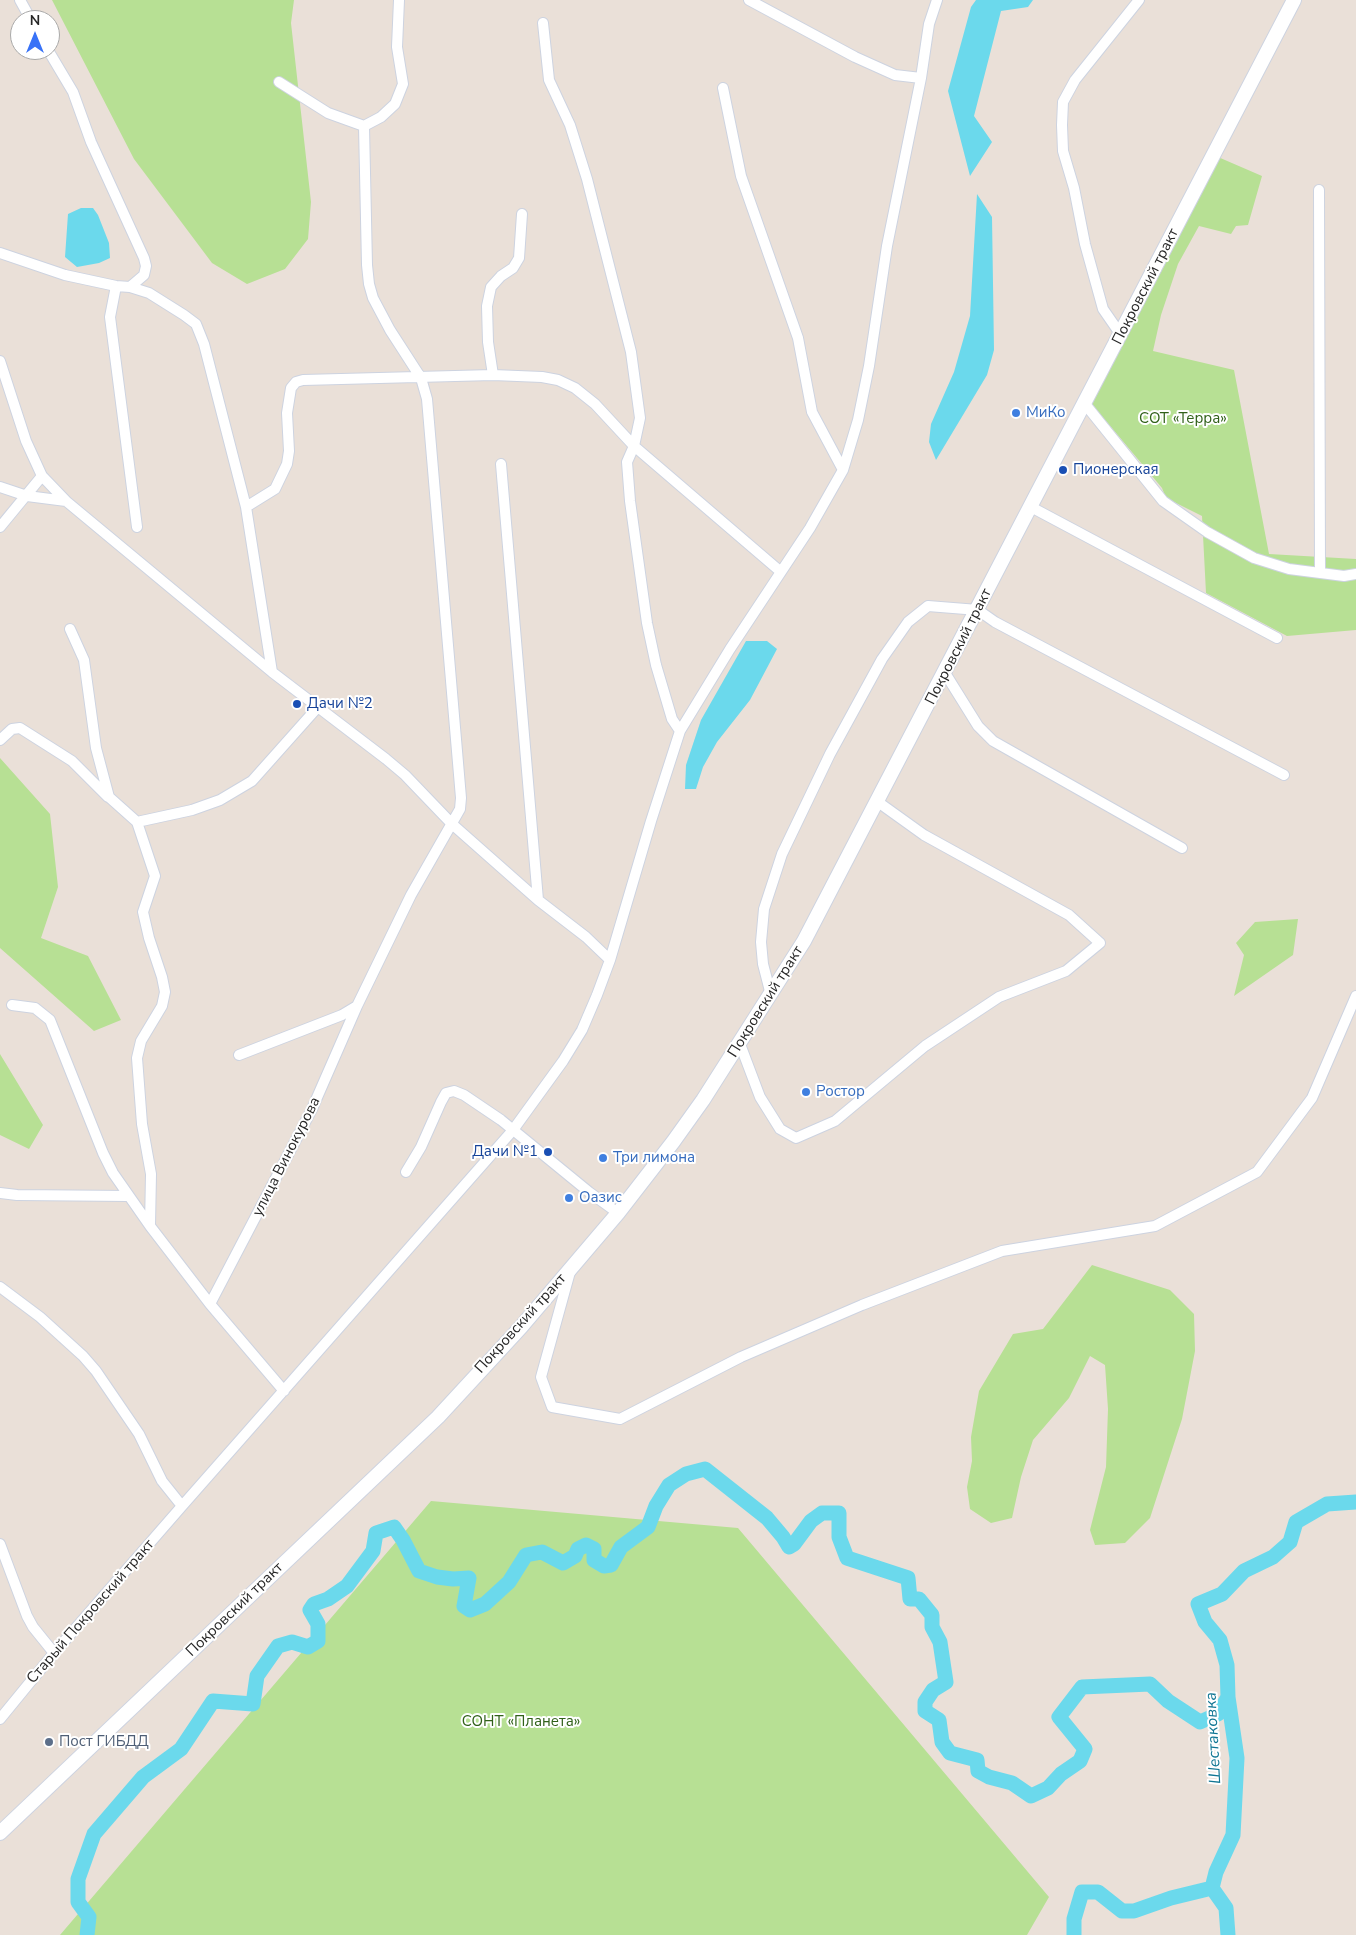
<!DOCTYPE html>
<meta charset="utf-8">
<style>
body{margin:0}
#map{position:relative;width:1356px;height:1935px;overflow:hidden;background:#eae0d8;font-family:"Nunito Sans",sans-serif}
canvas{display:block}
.north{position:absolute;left:10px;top:10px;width:50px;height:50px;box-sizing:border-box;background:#fff;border:1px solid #a9a9a9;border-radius:50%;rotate:0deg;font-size:14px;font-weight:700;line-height:20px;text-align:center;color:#272727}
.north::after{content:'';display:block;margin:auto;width:18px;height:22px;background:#3872f7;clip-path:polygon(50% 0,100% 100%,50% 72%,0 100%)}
</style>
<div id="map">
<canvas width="1356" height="1935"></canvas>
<div class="north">N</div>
</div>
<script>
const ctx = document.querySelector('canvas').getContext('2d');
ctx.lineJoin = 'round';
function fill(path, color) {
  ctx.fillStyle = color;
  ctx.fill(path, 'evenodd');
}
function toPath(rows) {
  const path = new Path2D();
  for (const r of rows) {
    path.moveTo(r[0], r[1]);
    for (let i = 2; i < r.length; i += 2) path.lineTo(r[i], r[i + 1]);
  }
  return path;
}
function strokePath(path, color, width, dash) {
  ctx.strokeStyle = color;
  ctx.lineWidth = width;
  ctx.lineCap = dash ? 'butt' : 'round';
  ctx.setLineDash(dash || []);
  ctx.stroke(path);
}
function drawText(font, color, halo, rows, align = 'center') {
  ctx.font = font + ' "Nunito Sans",sans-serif';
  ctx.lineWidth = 4;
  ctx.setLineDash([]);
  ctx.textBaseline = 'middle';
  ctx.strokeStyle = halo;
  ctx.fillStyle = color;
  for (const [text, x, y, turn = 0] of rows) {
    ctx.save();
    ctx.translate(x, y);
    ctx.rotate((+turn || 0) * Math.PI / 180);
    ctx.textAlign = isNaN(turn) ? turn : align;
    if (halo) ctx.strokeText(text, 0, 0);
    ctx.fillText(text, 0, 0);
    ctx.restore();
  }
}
const green = toPath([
 [52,0,294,0,291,23,311,202,308,239,285,269,247,284,212,263,134,159],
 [1218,157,1262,176,1248,225,1236,226,1231,234,1199,226,1178,264,1161,315,1153,351,1234,370,1269,554,1356,559,1356,630,1287,636,1206,593,1202,516,1166,498,1162,488,1091,403],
 [0,758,50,814,58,887,41,938,88,956,121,1020,94,1031,0,948],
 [1298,919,1293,955,1234,996,1244,955,1236,943,1255,922],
 [0,1054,43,1125,29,1149,0,1135],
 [1092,1265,1170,1290,1194,1314,1195,1351,1182,1419,1150,1518,1125,1543,1095,1545,1090,1530,1106,1467,1108,1409,1105,1365,1090,1356,1069,1398,1033,1440,1021,1477,1012,1518,991,1523,970,1509,967,1487,972,1461,971,1437,979,1391,1013,1334,1043,1329],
 [431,1501,738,1528,1049,1897,1027,1935,60,1935]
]);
const water = toPath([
 [976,0,1033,0,1028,7,1001,11,974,116,992,142,970,176,948,91,971,7],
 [977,194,992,217,994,350,987,375,936,460,929,442,931,424,954,372,970,316],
 [81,208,93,208,98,215,109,243,110,258,99,263,77,267,65,257,68,214],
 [746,641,767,641,777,649,750,700,717,742,703,767,696,789,685,789,686,765,701,720]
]);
const river = toPath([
 [1212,1888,1226,1908,1228,1935],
 [87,1935,89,1917,78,1902,78,1879,94,1834,143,1777,181,1749,213,1701,253,1704,257,1676,278,1646,292,1642,308,1647,318,1641,318,1624,310,1610,314,1604,328,1599,347,1586,373,1551,376,1533,394,1527,403,1540,419,1571,437,1577,453,1579,469,1578,464,1606,470,1610,485,1604,509,1582,526,1555,542,1552,563,1563,575,1556,578,1549,586,1545,594,1549,594,1560,604,1566,611,1565,621,1547,648,1527,656,1506,669,1485,686,1474,705,1469,767,1518,783,1537,789,1547,794,1544,811,1521,822,1513,839,1513,839,1537,847,1558,908,1578,910,1599,919,1599,932,1615,932,1627,940,1642,946,1682,933,1690,925,1702,925,1711,939,1720,942,1742,950,1753,977,1760,978,1771,989,1777,1012,1783,1031,1796,1048,1788,1061,1774,1080,1761,1085,1749,1059,1717,1082,1687,1150,1684,1168,1701,1200,1722,1218,1714,1228,1697],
 [1074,1935,1074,1919,1082,1892,1098,1892,1122,1911,1134,1911,1171,1898,1212,1888,1216,1872,1233,1835,1237,1758,1228,1697,1227,1665,1220,1640,1205,1622,1198,1604,1222,1594,1244,1571,1273,1557,1290,1542,1296,1522,1327,1504,1356,1502]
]);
const street = toPath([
 [20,0,31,20],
 [749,0,855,57,895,75,921,78],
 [543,23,549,80,570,125,587,179,631,352,640,418,634,446,627,462,630,501,647,623,656,665,672,719,680,731],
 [279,82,328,113,364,126],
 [723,88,741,176,798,338,812,412,843,470],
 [1319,190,1320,573],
 [0,253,65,275,116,286,130,287,144,275,146,266,144,258,91,142,73,92,48,50],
 [116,286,110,317,137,527],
 [130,287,149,293,184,315,196,324,204,344,246,507,272,672],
 [1121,335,1103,309,1085,244,1074,188,1063,151,1062,125,1063,102,1075,80,1139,0],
 [0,361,26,441,42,476,66,501],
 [493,375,488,342,487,306,491,287,501,276,513,268,519,258,522,214],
 [1085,404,1163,501,1207,532,1254,558,1289,569,1344,576,1356,574],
 [501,464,538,900],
 [0,487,27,496,66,501,272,672,386,759,405,775,452,824,538,900,586,937,610,960,597,995,582,1030,563,1061,513,1130,182,1506,54,1653,0,1719],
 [246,507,275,489,287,464,289,451,287,413,291,388,296,382,303,380,493,375,542,377,558,380,575,388,595,404,634,446,781,572],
 [1031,507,1277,638],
 [0,527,42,476],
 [70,629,84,660,96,748,109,797,137,822,192,810,220,800,252,781,317,708],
 [945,673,978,726,993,741,1182,848],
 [0,740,12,729,20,728,72,761,108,797],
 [137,822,155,876,143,912,149,938,162,977,165,992,162,1006,141,1041,137,1058,142,1124,151,1174,150,1226,210,1304,284,1391],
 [610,960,651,821,680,731,730,649,810,528,843,470,858,420,869,366,887,246,921,78,929,24,937,0],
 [771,995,763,964,761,942,764,909,782,854,830,754,882,659,908,622,928,606,978,610,995,622,1284,775],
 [12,1005,35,1008,50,1020,103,1153,113,1173,150,1226],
 [740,1044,760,1097,780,1129,796,1138,835,1121,925,1046,999,997,1066,971,1100,943,1069,915,924,835,878,802],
 [239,1055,342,1015,357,1006],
 [406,1172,421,1147,441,1102,446,1093,454,1091,464,1095,501,1120,589,1192,618,1213],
 [0,1193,17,1195,128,1196],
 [570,1272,541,1377,552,1407,620,1419,741,1357,862,1305,1002,1251,1155,1226,1257,1172,1312,1098,1356,996],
 [0,1287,40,1317,83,1356,96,1371,139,1434,162,1481,182,1506],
 [210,1304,312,1109,357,1006,411,895,460,809,461,798,427,399,421,378,390,330,373,298,369,284,367,265,364,126,381,117,395,104,403,84,397,47,399,0],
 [0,1544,27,1616,33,1627,54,1653]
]);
const secondary = toPath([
 [0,1833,438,1417,521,1327,618,1213,673,1142,703,1100,804,941,1294,0]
]);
const markers = [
 [1016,413,5,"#3f7fe0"],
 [1063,470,5,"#1a4fb4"],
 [297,704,5,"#1a4fb4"],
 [806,1092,5,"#3f7fe0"],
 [548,1152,5,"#1a4fb4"],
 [603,1158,5,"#3f7fe0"],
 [569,1198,5,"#3f7fe0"],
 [49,1742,5,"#5c6f8a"]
];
const streetNames = [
 ["Покровский тракт",1146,287,-63],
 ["Покровский тракт",959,647,-63],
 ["Покровский тракт",766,1002,-58],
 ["улица Винокурова",287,1157,-63],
 ["Покровский тракт",521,1324,-48],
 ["Покровский тракт",235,1610,-44],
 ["Старый Покровский тракт",91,1612,-49]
];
const shopNames = [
 ["МиКо",1026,413],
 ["Ростор",816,1092],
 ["Три лимона",613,1158],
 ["Оазис",579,1198]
];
const parkNames = [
 ["СОТ «Терра»",1183,419],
 ["СОНТ «Планета»",521,1722]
];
const transitNames = [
 ["Пионерская",1073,470],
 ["Дачи №2",307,704],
 ["Дачи №1",538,1152,"right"]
];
const serviceNames = [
 ["Пост ГИБДД",59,1742]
];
const waterNames = [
 ["Шестаковка",1214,1738,-93]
];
fill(green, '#b7e094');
fill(water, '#6bd9ec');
strokePath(river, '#6bd9ec', 15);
strokePath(street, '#cdd3e0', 12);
strokePath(secondary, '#cdd3e0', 16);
strokePath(street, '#fff', 10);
strokePath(secondary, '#fff', 14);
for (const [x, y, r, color] of markers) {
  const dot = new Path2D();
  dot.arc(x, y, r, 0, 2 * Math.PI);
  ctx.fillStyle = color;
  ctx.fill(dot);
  strokePath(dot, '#fff', 2);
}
drawText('15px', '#272727', '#fff', streetNames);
drawText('15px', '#366cbe', '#fff', shopNames, 'left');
drawText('15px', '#31611a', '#fff', parkNames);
drawText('15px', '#164399', '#fff', transitNames, 'left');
drawText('15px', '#4e5e75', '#fff', serviceNames, 'left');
drawText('italic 16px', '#0f7593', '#fff', waterNames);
</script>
